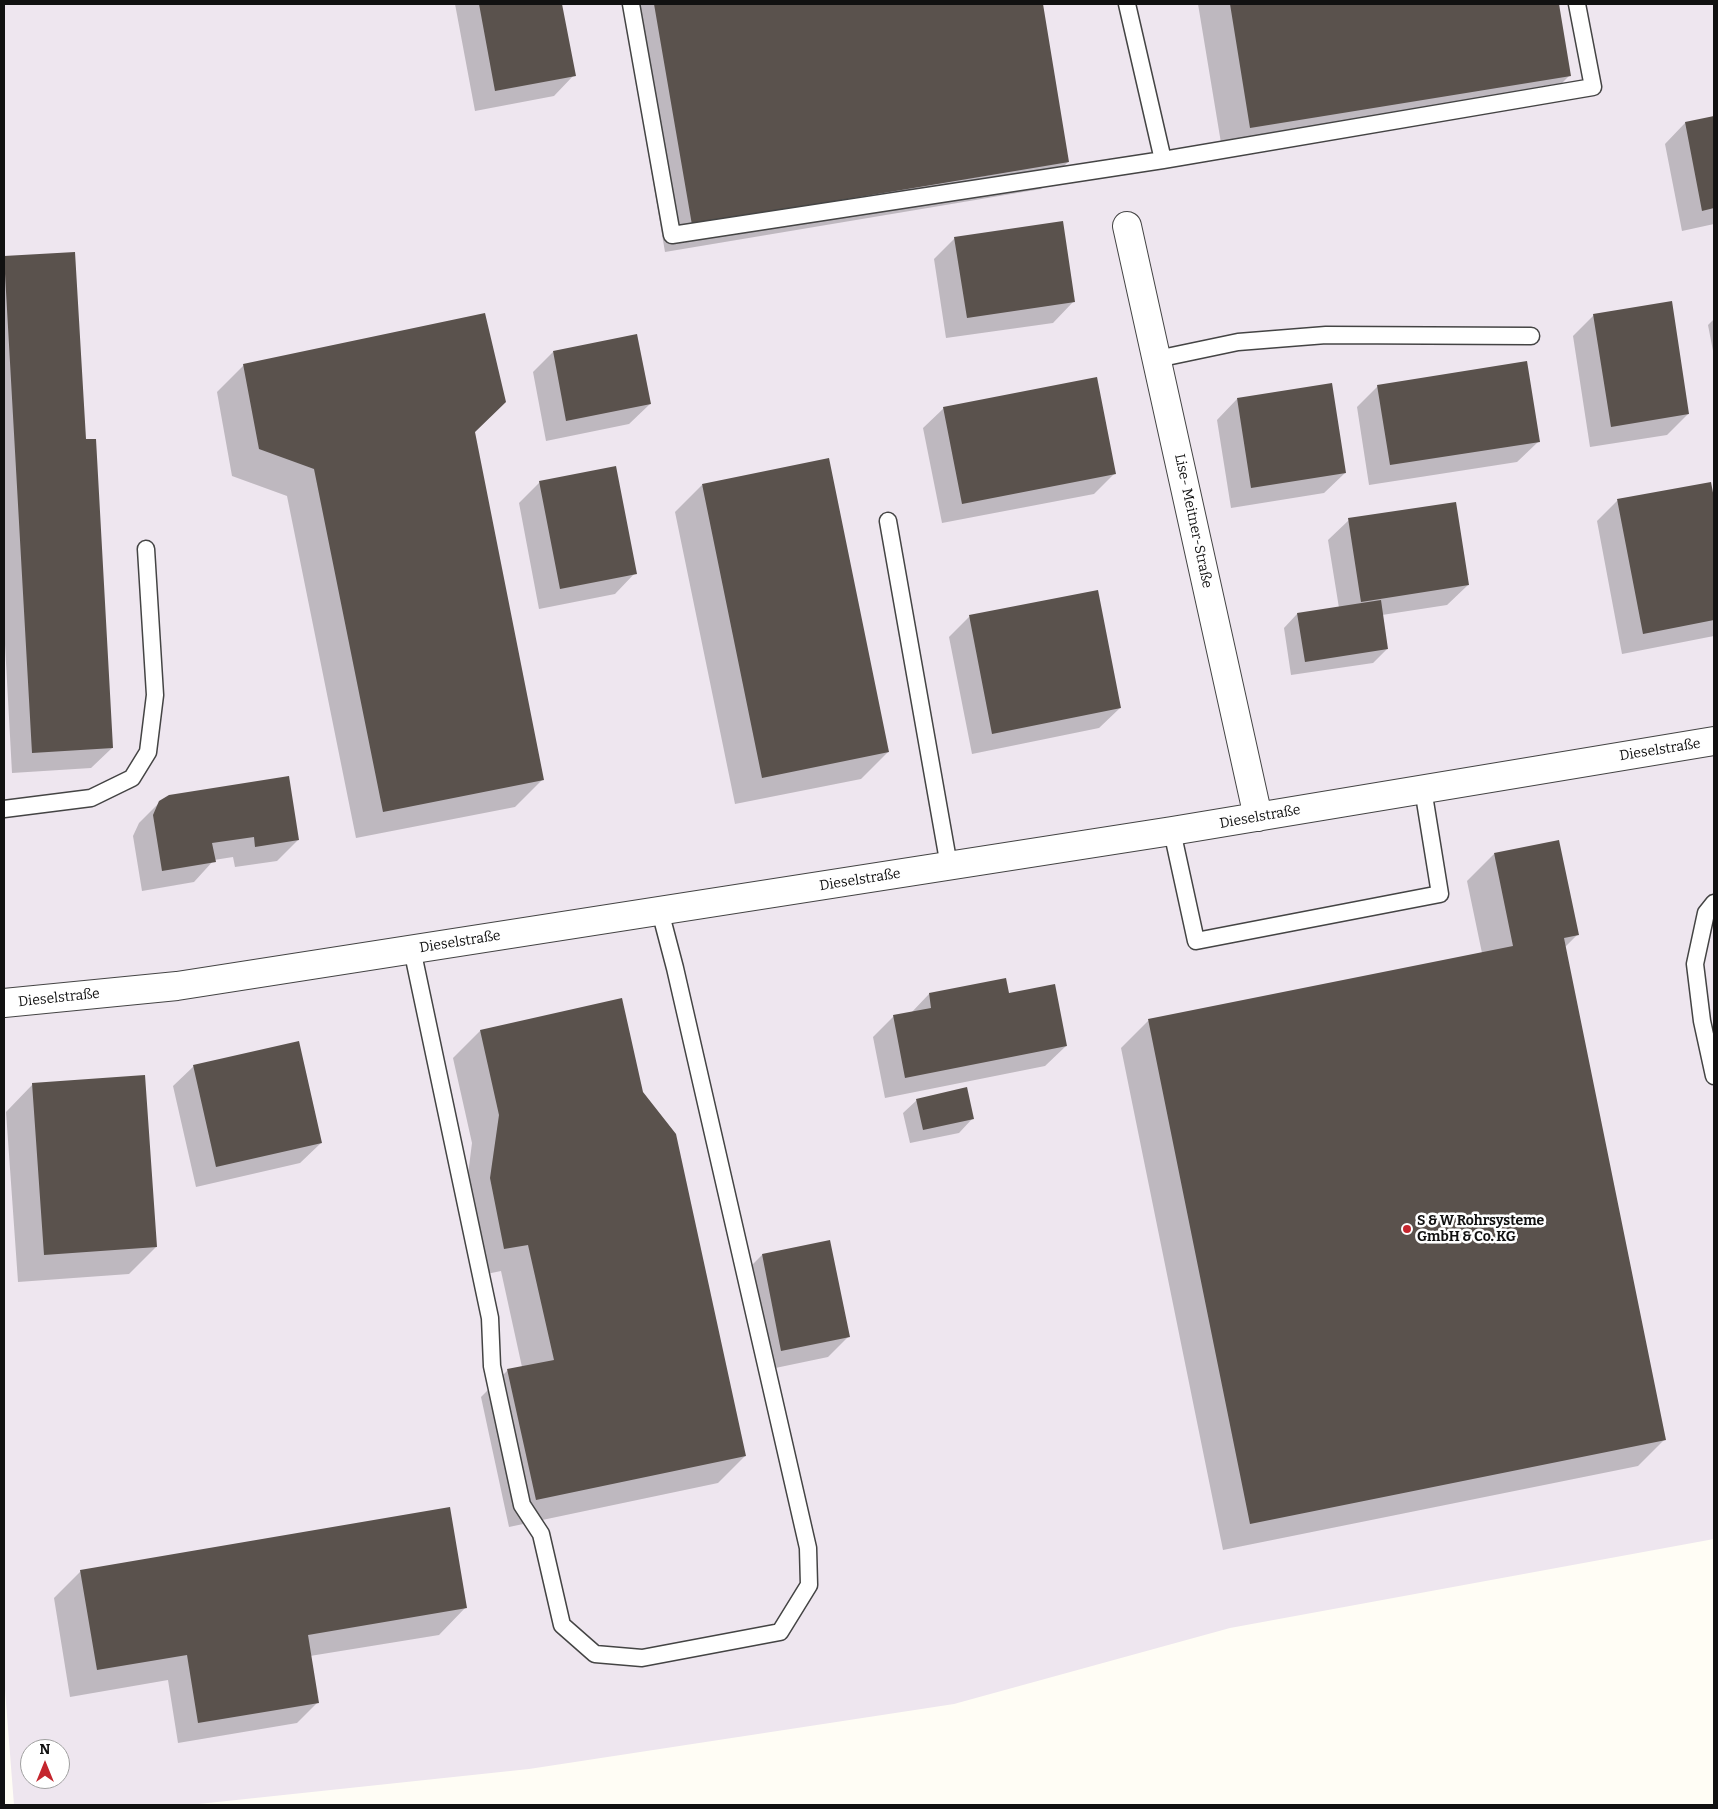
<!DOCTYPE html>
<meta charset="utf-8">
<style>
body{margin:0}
#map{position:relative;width:1718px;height:1809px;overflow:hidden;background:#fffdf5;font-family:Bitter,serif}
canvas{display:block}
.frame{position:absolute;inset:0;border:5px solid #111;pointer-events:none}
.north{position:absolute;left:20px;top:1739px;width:50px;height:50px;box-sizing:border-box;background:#fff;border:1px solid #a0a0a0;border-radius:50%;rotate:0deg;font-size:14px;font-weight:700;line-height:20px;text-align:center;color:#111}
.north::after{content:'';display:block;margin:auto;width:18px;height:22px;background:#c4262e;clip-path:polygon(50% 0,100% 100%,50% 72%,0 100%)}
</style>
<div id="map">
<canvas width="1718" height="1809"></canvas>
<div class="frame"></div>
<div class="north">N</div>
</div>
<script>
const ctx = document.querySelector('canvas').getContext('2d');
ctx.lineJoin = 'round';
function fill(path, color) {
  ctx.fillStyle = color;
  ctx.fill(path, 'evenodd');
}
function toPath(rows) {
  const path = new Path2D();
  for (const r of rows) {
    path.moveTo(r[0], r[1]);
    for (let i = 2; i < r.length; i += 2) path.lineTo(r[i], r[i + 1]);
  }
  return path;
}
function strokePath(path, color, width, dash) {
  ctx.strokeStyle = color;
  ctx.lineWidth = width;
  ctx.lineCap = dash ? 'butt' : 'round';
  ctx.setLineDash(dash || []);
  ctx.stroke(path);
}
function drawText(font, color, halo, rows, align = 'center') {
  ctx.font = font + ' Bitter,serif';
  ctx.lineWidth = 5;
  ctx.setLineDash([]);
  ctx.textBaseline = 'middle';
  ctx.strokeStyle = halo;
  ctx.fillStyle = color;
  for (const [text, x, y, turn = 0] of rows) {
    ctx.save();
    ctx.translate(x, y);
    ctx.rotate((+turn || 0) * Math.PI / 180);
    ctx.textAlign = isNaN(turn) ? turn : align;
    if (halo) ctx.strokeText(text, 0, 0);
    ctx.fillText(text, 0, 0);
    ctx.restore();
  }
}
const industrial = toPath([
 [4,4,1714,4,1714,1539,1230,1628,954,1704,529,1769,189,1805,14,1805,4,1677],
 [30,1749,60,1749,60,1779,30,1779]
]);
const shadow = toPath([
 [455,4,561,4,574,75,554,96,475,111],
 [623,4,1042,4,1068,162,1041,189,665,252],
 [1198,4,1558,4,1569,76,1542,103,1223,155],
 [1714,118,1714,224,1682,231,1665,144,1685,123],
 [955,238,1073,302,1053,323,946,338,934,259],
 [5,257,84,441,112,748,91,768,12,773,4,626],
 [1594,315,1688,414,1667,435,1590,447,1573,336],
 [1714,319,1714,356,1708,325],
 [553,352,650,404,629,424,546,441,533,372],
 [244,365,474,433,542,780,515,807,356,838,287,496,232,476,217,392],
 [1378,386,1538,442,1517,462,1369,485,1357,407],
 [1237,399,1345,473,1324,493,1231,508,1217,420],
 [944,408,1115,473,1094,494,942,523,923,428],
 [540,482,635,573,615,594,539,609,519,503],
 [1710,483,1714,504,1714,636,1622,654,1597,521,1617,501],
 [702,485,888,752,861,779,735,804,675,512],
 [1349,520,1468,585,1447,605,1382,615,1387,649,1373,663,1291,675,1284,628,1297,614,1339,608,1328,540],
 [1097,591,1120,708,1099,728,972,754,949,637,969,617],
 [160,802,298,840,277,861,235,867,233,857,214,860,194,882,142,891,133,836,139,823],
 [1494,854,1577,935,1565,947,1665,1439,1638,1466,1223,1550,1121,1048,1148,1021,1482,953,1467,881],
 [929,994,1008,994,1066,1046,1045,1066,885,1098,873,1037,894,1016,911,1013],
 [480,1031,642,1093,745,1456,718,1483,509,1527,481,1397,508,1370,522,1367,501,1271,477,1276,464,1206,472,1143,453,1058],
 [194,1066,321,1143,300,1163,196,1187,173,1086],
 [33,1084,156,1247,129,1274,18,1282,6,1112],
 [917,1100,972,1119,959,1133,910,1143,903,1113],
 [829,1242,848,1337,828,1357,761,1371,741,1276,762,1255],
 [81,1571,466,1607,439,1635,310,1656,318,1702,297,1723,178,1743,168,1680,70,1697,54,1598]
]);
const building = toPath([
 [479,4,562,4,576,76,495,91],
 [654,4,1043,4,1069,162,692,225],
 [1230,4,1559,4,1571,76,1250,128],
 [1714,116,1714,208,1702,211,1685,122],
 [1063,221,1075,302,967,318,954,237],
 [75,252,86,439,96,439,113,748,32,753,4,256],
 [1672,301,1689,414,1611,427,1593,314],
 [485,313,506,402,475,432,544,780,383,812,314,469,259,449,243,364],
 [637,334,651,404,566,421,553,351],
 [1527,361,1540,442,1390,465,1377,385],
 [1097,377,1116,474,962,504,943,407],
 [1332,383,1346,473,1251,488,1237,398],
 [829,458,889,752,762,778,702,484],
 [616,466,637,574,560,589,539,481],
 [1711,482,1714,498,1714,620,1643,634,1617,499],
 [1456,502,1469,585,1361,602,1348,518],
 [1098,590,1121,708,992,734,969,615],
 [1381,600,1388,649,1305,662,1297,613],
 [289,776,299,840,255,847,254,837,212,843,216,862,162,871,153,815,159,801,169,795],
 [1559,840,1579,935,1564,938,1666,1440,1250,1524,1148,1019,1513,946,1494,853],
 [1006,978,1009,993,1055,984,1067,1046,905,1078,893,1015,931,1008,929,993],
 [622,998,643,1092,676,1134,746,1456,536,1500,507,1369,554,1360,528,1245,504,1249,490,1178,499,1115,480,1030],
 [299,1041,322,1143,216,1167,193,1065],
 [145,1075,157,1247,44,1255,32,1083],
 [967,1087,974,1119,923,1130,916,1099],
 [830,1240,850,1337,781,1351,762,1254],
 [450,1507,467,1608,308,1635,319,1703,198,1723,187,1655,97,1670,80,1570]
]);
const lane = toPath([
 [631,4,672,235,1163,160,1593,87,1577,4],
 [1127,4,1163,160],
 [1157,359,1238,342,1326,335,1531,336],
 [888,521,949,866],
 [4,809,91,798,132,778,148,752,155,695,146,549],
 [1172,831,1196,941,1440,894,1423,789],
 [1714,903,1706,913,1695,964,1702,1021,1714,1076],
 [412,949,490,1318,492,1366,522,1505,541,1534,562,1625,595,1654,642,1658,780,1632,809,1585,808,1548,675,968,660,911]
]);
const street = toPath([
 [1127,226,1258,817],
 [4,1003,177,986,1172,831,1714,741]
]);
const markers = [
 [1407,1229,5,"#c4262e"]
];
const streetNames = [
 ["Lise- Meitner-Straße",1193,521,78],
 ["Dieselstraße",1660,750,-9],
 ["Dieselstraße",1260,817,-10],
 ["Dieselstraße",860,880,-9],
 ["Dieselstraße",460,942,-9],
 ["Dieselstraße",59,998,-6]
];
const poiNames = [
 ["S & W Rohrsysteme",1417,1221],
 ["GmbH & Co. KG",1417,1237]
];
fill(industrial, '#eee6ef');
fill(shadow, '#0003');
fill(building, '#5a524d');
strokePath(lane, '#444', 19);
strokePath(street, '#444', 30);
strokePath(lane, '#fff', 16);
strokePath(street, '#fff', 28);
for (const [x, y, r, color] of markers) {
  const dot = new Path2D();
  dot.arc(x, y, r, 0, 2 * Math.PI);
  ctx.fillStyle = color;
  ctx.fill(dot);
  strokePath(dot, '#fff', 2);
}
drawText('14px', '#111', '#fff', streetNames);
drawText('bold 14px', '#111', '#fff', poiNames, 'left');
</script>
